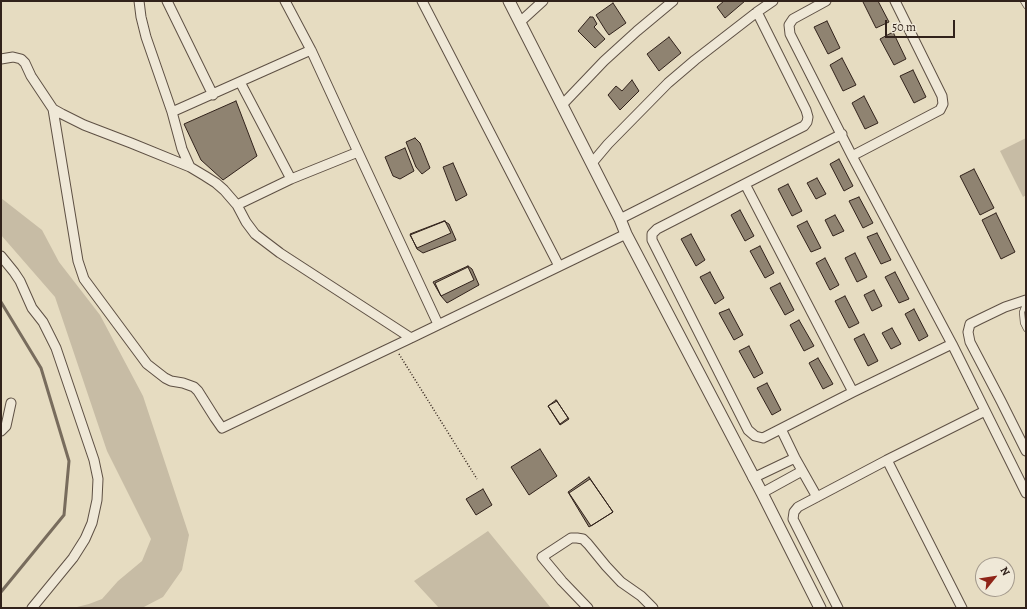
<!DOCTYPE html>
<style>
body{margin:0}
#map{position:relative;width:1027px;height:609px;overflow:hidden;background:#e6dcc1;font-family:Alegreya,serif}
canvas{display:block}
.frame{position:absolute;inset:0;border:2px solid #31221b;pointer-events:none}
.north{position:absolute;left:975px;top:557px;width:40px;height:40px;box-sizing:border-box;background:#efe8d7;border:1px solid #a3998c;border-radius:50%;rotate:60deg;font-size:11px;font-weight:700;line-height:16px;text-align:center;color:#31221b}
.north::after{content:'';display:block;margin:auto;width:14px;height:18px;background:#8f2418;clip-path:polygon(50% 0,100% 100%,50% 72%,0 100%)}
.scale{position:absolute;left:885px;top:20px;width:70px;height:18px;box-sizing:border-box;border:2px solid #31221b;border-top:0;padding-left:5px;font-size:12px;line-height:14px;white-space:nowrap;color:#31221b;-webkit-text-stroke:3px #efe8d7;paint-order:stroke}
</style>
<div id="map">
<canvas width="1027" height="609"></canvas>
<div class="frame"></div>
<div class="north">N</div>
<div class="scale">50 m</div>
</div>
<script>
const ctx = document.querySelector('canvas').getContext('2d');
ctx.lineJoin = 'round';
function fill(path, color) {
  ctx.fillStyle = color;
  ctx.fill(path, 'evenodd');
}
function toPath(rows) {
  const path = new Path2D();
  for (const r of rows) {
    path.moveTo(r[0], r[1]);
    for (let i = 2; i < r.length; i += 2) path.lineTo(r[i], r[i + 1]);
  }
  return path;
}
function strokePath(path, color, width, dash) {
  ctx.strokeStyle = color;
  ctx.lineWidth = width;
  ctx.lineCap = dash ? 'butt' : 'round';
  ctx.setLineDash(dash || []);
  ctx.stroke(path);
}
const green = toPath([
 [1026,138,1026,195,1023,197,1000,151],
 [1,198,42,230,59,262,100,315,143,396,189,535,182,570,163,597,142,608,73,608,89,604,102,599,118,581,142,561,151,539,107,451,55,297,1,235],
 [488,531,551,608,439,608,414,581]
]);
const stream = toPath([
 [1,302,41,368,69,461,64,515,1,592]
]);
const building = toPath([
 [724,1,745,1,725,18,717,7,724,1],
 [864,1,878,1,889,22,876,28,863,2,864,1],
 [613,3,626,23,609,35,606,31,596,15,613,3],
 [590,17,593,17,597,24,594,27,605,39,595,48,578,31,590,17],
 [827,21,840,48,828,54,814,27,827,21],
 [893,32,906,59,894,65,880,39,893,32],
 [669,37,681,53,659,71,647,54,669,37],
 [842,58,856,85,843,91,830,65,842,58],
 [913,70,926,97,914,103,900,76,913,70],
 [632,80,639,91,620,110,608,95,616,86,622,91,632,80],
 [864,96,878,123,865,129,852,103,864,96],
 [236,101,257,156,223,180,201,160,184,124,236,101],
 [415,138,420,143,430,168,422,174,416,167,406,142,415,138],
 [405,148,414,171,400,179,393,176,385,157,405,148],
 [839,159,853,186,844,191,830,164,839,159],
 [453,163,467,195,456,201,443,167,453,163],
 [974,169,994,208,980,215,960,176,974,169],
 [817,178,826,194,816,199,807,183,817,178],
 [788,184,802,211,792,216,778,189,788,184],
 [859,197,873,223,863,228,849,201,859,197],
 [740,210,754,236,745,241,731,215,740,210],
 [996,213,1015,252,1001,259,982,220,996,213],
 [835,215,844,231,833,236,825,220,835,215],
 [444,221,449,224,456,240,423,253,417,249,410,234,444,221],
 [445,221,451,233,417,248,410,235,445,221],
 [807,221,821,248,811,252,797,226,807,221],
 [877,233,891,260,881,264,867,237,877,233],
 [691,234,705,260,696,266,681,239,691,234],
 [760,246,774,273,765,278,750,251,760,246],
 [855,253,867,277,857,282,845,258,855,253],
 [825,258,839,285,830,290,816,263,825,258],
 [468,266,472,269,479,285,447,303,441,296,433,282,468,266],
 [468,267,474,280,441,296,435,283,468,267],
 [710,272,724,298,715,304,700,277,710,272],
 [895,272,909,299,899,303,885,277,895,272],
 [780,283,794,310,785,315,770,288,780,283],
 [874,290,882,306,872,311,864,295,874,290],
 [845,296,859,323,849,328,835,301,845,296],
 [729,309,743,335,734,340,719,313,729,309],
 [914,309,928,336,919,341,905,314,914,309],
 [799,320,814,346,804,351,790,325,799,320],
 [892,328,901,344,891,349,882,333,892,328],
 [864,334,878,361,868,366,854,339,864,334],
 [749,346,763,373,754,378,739,351,749,346],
 [818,358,833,384,823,389,809,363,818,358],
 [767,383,781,410,772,415,757,388,767,383],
 [556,400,569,419,560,425,548,406,556,400],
 [557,401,568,418,560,424,548,406,557,401],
 [540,449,557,476,529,495,511,467,540,449],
 [589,477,613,512,589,527,568,492,589,477],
 [590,479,613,512,591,526,569,493,590,479],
 [483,489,492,505,476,515,466,499,483,489]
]);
const path = toPath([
 [399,354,477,479]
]);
const service = toPath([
 [1023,1,1026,6],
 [1026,302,1022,312,1023,323,1026,329]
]);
const minor = toPath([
 [139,1,141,17,146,37,172,112,182,149,190,167],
 [167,1,213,95],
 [285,1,311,50,358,152,438,324],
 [422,1,559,266],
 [826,1,793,19,789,25,790,34,852,156,952,344,1026,493],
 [520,22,543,1],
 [1,59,13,57,21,59,25,63,31,76,53,109,62,114,84,125,131,143,190,167,205,176,216,183,224,190,237,205,246,222,255,234,280,253,411,338,626,234],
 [240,82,291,179],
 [562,105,604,61,637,31,673,1],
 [53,109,78,261,84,279,147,364,165,378,171,381,183,383,194,387,198,391,215,418,222,428,411,338],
 [172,112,311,50],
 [842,134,657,229,652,234,652,240,748,430,755,436,763,438,853,392,952,344],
 [852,156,940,110,943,104,942,96,895,1],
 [592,163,608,144,668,83,695,60,757,12,773,1],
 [745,184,853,392],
 [237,205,291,179,358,152],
 [620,219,798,129,804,126,807,122,808,117,806,110,757,12],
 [1,256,14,272,20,281,32,308,43,322,56,348,94,460,98,479,97,500,92,523,85,539,73,558,32,608],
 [1026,300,1005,307,980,319,970,324,968,332,970,342,1001,401,1026,451],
 [781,429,795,458,817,497],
 [1,431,6,426,11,403],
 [887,460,962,608],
 [753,478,795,458],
 [762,493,802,471],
 [588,608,562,581,542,557,571,538,577,538,583,539,588,544,606,566,621,582,641,596,653,608],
 [838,608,793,519,794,512,798,507,887,460,985,411]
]);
const tertiary = toPath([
 [509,1,620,219,626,234,762,493,820,608]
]);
fill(green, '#c7bca5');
strokePath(stream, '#786c5d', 3);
fill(building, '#8f8371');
strokePath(building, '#31221b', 1);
strokePath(service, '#5e5044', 6);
strokePath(minor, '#5e5044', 11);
strokePath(tertiary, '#5e5044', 13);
strokePath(path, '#31221b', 1.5, [1, 2]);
strokePath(service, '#efe8d7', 4.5);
strokePath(minor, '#efe8d7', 9);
strokePath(tertiary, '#efe8d7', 11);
</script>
